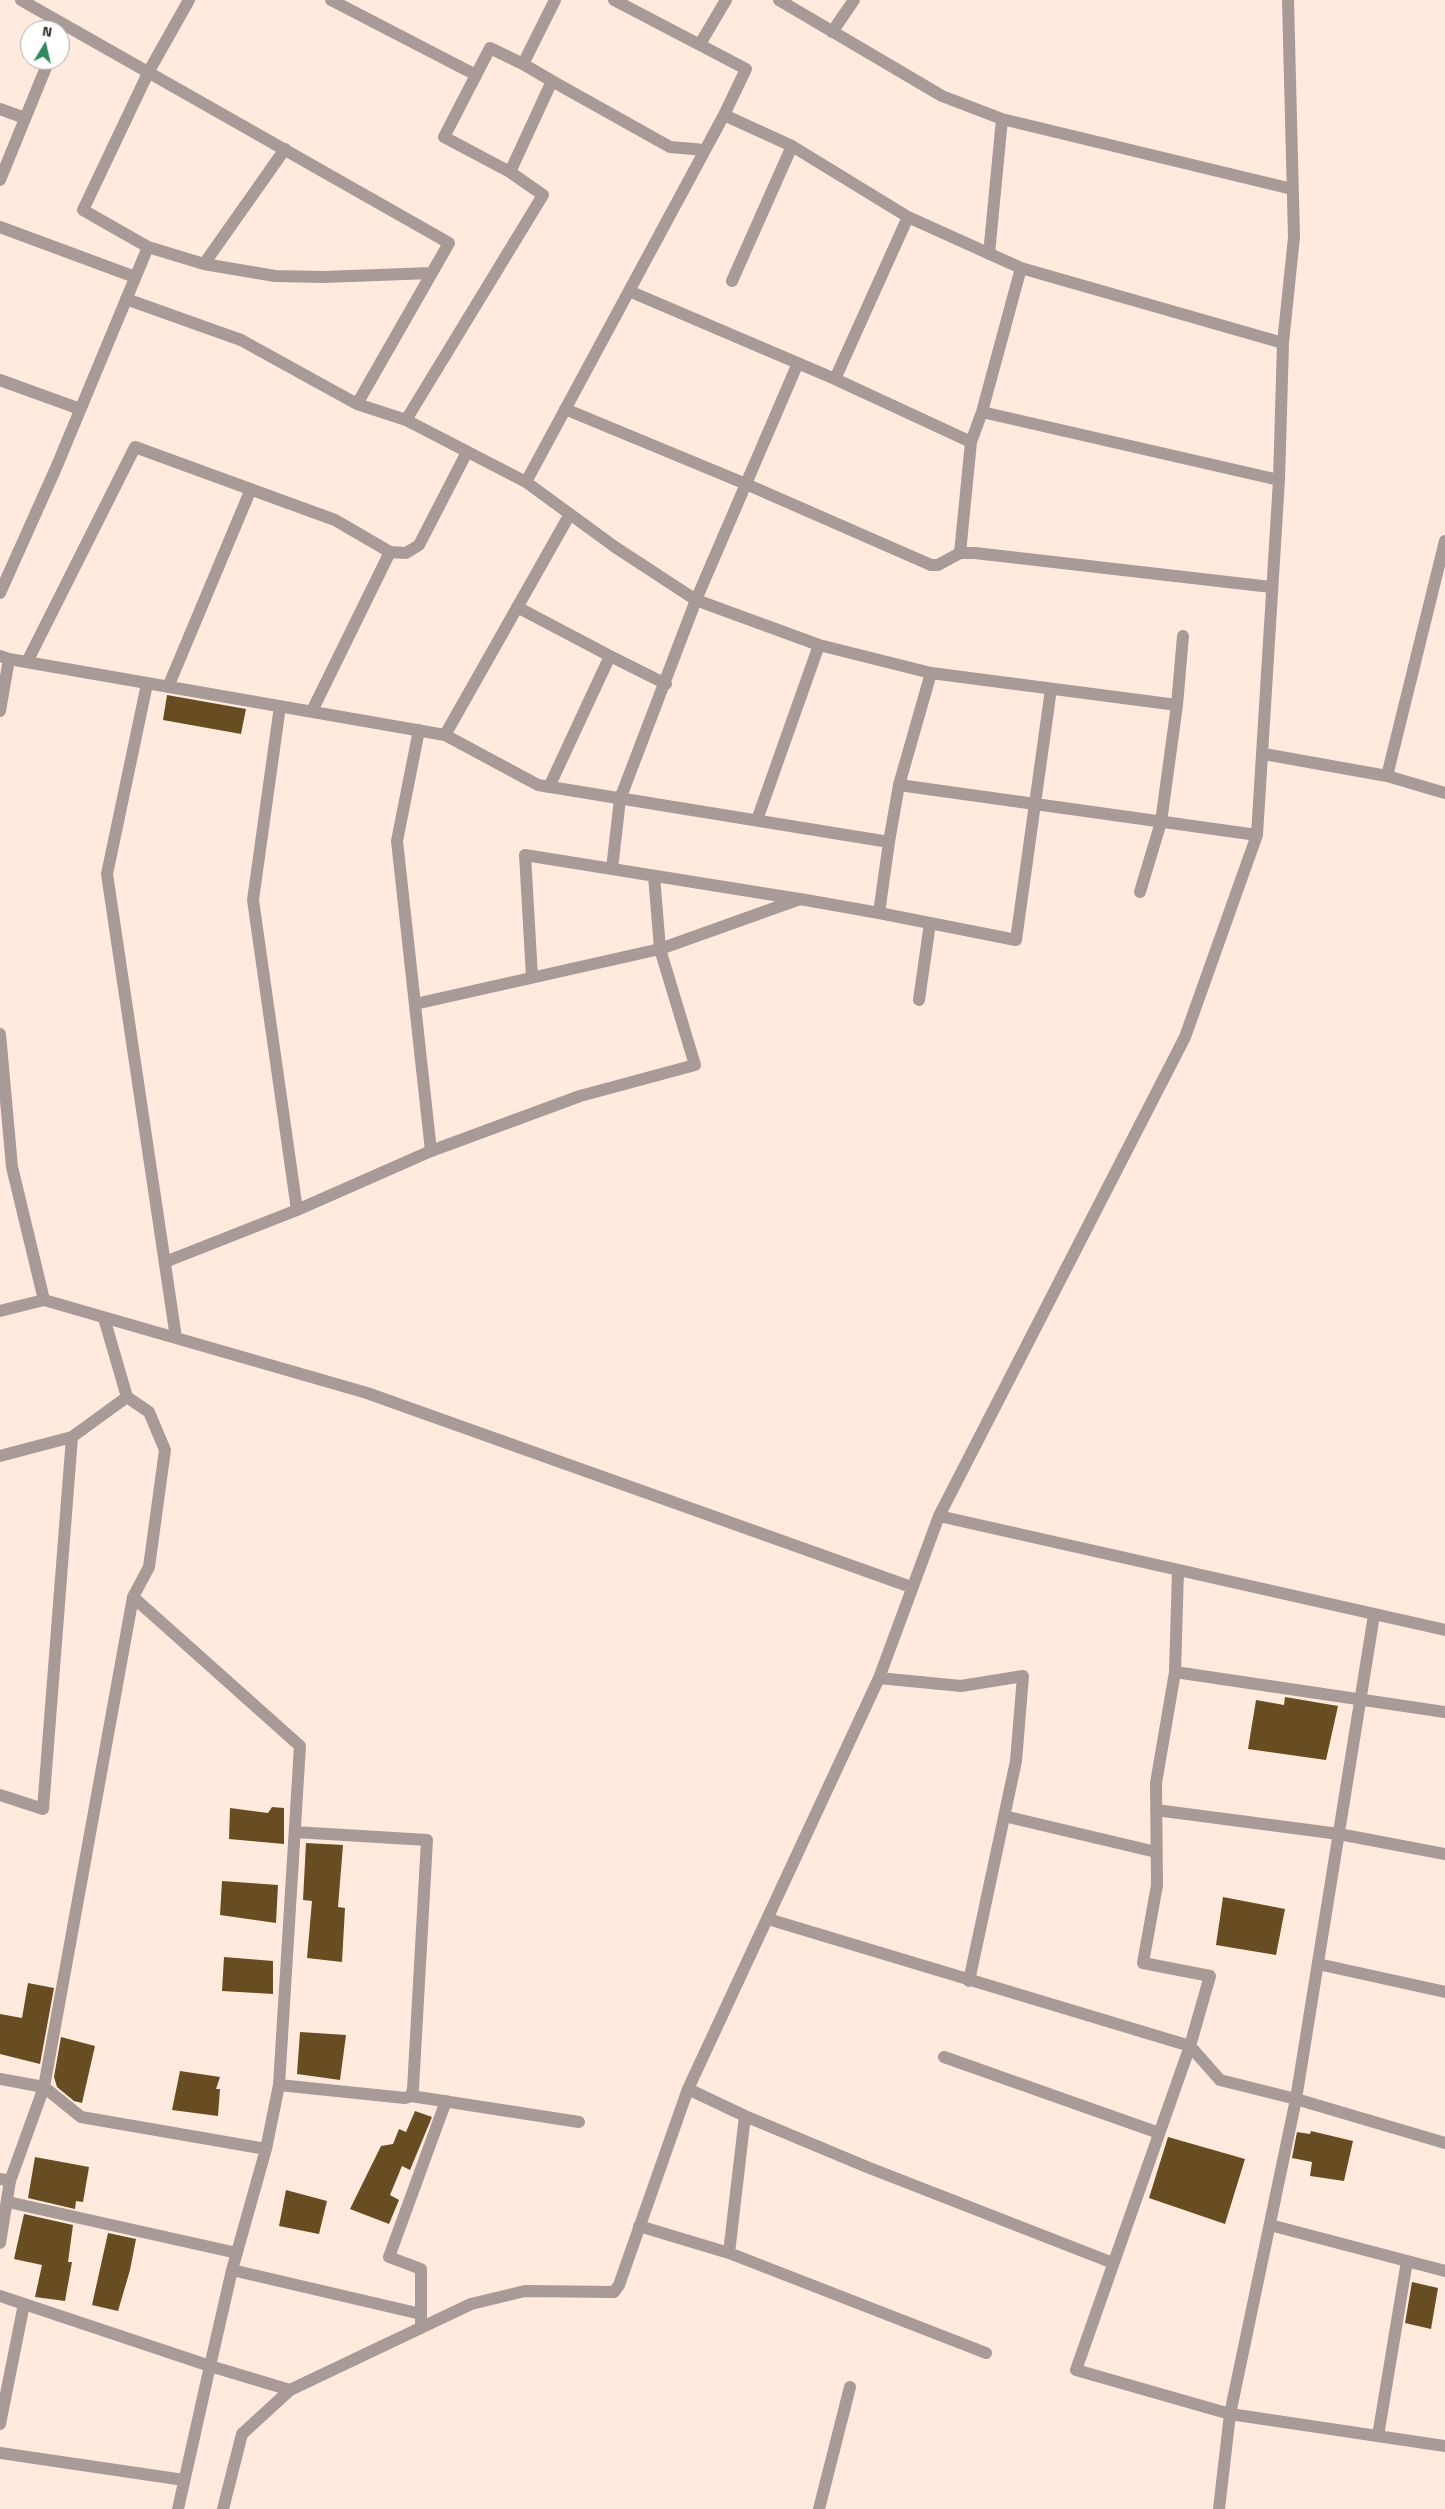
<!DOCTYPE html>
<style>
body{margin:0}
#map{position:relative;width:1445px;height:2509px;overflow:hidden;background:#ffeadd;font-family:"Titillium Web",sans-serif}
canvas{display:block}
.north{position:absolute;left:20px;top:20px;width:50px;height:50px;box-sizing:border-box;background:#fff;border:1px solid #aeaba8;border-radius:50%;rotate:9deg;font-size:14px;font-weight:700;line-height:20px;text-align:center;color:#352c26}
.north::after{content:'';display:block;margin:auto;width:18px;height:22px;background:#30895d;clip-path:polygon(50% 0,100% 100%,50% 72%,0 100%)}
</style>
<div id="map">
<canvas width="1445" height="2509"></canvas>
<div class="north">N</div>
</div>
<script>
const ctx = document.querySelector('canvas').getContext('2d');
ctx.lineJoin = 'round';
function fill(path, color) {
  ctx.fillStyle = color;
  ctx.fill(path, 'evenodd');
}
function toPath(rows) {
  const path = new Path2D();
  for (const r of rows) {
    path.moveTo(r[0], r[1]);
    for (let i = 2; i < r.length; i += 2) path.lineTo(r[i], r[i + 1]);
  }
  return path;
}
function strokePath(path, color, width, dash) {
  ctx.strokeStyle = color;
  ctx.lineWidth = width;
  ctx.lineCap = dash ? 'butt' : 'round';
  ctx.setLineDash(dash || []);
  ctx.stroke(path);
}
const building = toPath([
 [167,695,246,709,241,734,163,720],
 [1285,1697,1338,1706,1326,1760,1248,1749,1256,1700,1284,1705],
 [272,1807,284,1808,284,1844,229,1839,230,1808,268,1813],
 [306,1843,343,1845,338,1907,345,1908,342,1962,307,1958,312,1901,303,1900],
 [222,1881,278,1885,276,1923,220,1915],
 [1223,1897,1285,1909,1276,1955,1216,1945],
 [224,1957,273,1961,273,1994,222,1991],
 [28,1983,54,1988,40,2064,0,2054,0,2014,22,2018],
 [300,2032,346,2035,340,2080,297,2074],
 [61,2037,95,2046,82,2103,74,2101,57,2087,54,2077],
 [180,2071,220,2077,216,2089,220,2089,218,2116,172,2110],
 [415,2111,432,2117,410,2170,402,2166,390,2195,399,2200,389,2224,350,2209,381,2146,393,2144,399,2129,406,2132],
 [1311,2131,1353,2141,1344,2181,1310,2176,1312,2162,1292,2158,1297,2132,1310,2134],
 [1168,2137,1245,2159,1225,2224,1149,2198],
 [35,2157,89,2167,83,2202,76,2201,75,2209,28,2198],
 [286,2190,327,2201,319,2234,279,2226],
 [24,2214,73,2225,68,2262,72,2262,65,2301,35,2297,42,2265,14,2259],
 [108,2233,136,2239,130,2270,118,2311,92,2305],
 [1412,2282,1438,2288,1431,2329,1405,2323]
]);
const minor = toPath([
 [21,0,449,243,357,404,241,340,126,299],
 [331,0,476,75],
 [614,0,746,69,724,115,792,146,908,217,1021,268,1283,343],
 [779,0,942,96,1002,119],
 [832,32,854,0],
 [700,44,726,0],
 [552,81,670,147,705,150],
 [0,109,25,118],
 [510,172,444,137,490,48,523,64],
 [0,180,49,60],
 [0,227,135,277],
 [148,247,204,264,275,276,324,277,432,273],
 [989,254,1002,119,1292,189],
 [204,264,285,149],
 [732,281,792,146],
 [629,291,835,379,971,442],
 [835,379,908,217],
 [0,380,80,409],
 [357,404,406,420,526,482,615,547,696,600,798,363],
 [565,409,746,484,931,565,938,565,960,553,975,553,1271,587],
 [982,412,1279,480],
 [406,420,543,195,510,172,552,81,523,64,555,0],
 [526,482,724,115],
 [390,552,406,553,419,545,467,452],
 [960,553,971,442,982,412,1021,268],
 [0,593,56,468,148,247,83,210,149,71,189,0],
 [517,607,610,656],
 [819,645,931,673,1177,705,1161,822,1140,892],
 [0,656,9,659,0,711],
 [9,659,445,735,538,785,889,842,899,785,1257,835],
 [27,662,135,447,335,520,390,552,312,711],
 [147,684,107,874,176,1338],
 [168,687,251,489],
 [1177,705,1183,636],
 [419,730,397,841,431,1151],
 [445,735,570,514],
 [1264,754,1387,776,1445,541],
 [1387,776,1445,793],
 [899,785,931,673],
 [549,787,610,656,666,684],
 [612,869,620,799,696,600,819,645,757,820],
 [879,913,1016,940,1051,689],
 [532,977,525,855,799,899],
 [919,1000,930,923],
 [415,1004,660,949,654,876],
 [0,1034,12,1167,44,1300],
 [297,1210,431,1151,580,1096,695,1065,660,949,800,899,879,913,889,842],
 [165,1262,297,1210,253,900,280,706],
 [0,1311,44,1300,367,1393,911,1587],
 [0,1456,72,1437,127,1397,104,1318],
 [939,1516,1445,1630],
 [1178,1571,1175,1672,1156,1783,1157,1885,1143,1963,1210,1976,1190,2046,1076,2370,1230,2414,1445,2446],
 [133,1597,300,1746,279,2085,266,2149,232,2270,210,2366,178,2509],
 [1175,1672,1445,1712],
 [879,1678,961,1686,1023,1676,1016,1761,969,1981],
 [0,1795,43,1809,72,1437],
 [1156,1810,1339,1834,1445,1854],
 [1004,1816,1156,1852],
 [768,1919,1190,2046,1220,2080,1296,2099,1445,2143],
 [1318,1964,1445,1992],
 [944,2057,1159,2133],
 [0,2079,44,2087,81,2117,266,2149],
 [279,2085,405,2098,411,2096,413,2089,427,1840,295,1832],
 [688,2089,745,2116,867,2167,1113,2263],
 [411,2096,579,2122],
 [0,2179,10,2181,0,2243],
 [10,2181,44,2087,133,1597,149,1567,165,1450,149,1412,127,1397],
 [8,2202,237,2253],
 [1270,2225,1445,2271],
 [639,2226,729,2253,986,2353],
 [729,2253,745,2116],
 [232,2270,421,2314],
 [0,2296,210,2366,290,2390],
 [421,2327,421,2269,389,2257,446,2101],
 [0,2424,24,2304],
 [1378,2436,1407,2261],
 [0,2453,184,2480],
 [223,2509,242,2434,290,2390,471,2304,525,2291,614,2292,619,2285,688,2089,879,1678,939,1516,1185,1037,1257,835,1279,480,1283,343,1294,237,1288,0],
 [819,2509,850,2387],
 [1219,2509,1230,2414,1296,2099,1374,1615]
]);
fill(building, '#694d22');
strokePath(minor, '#a79a97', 12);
</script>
